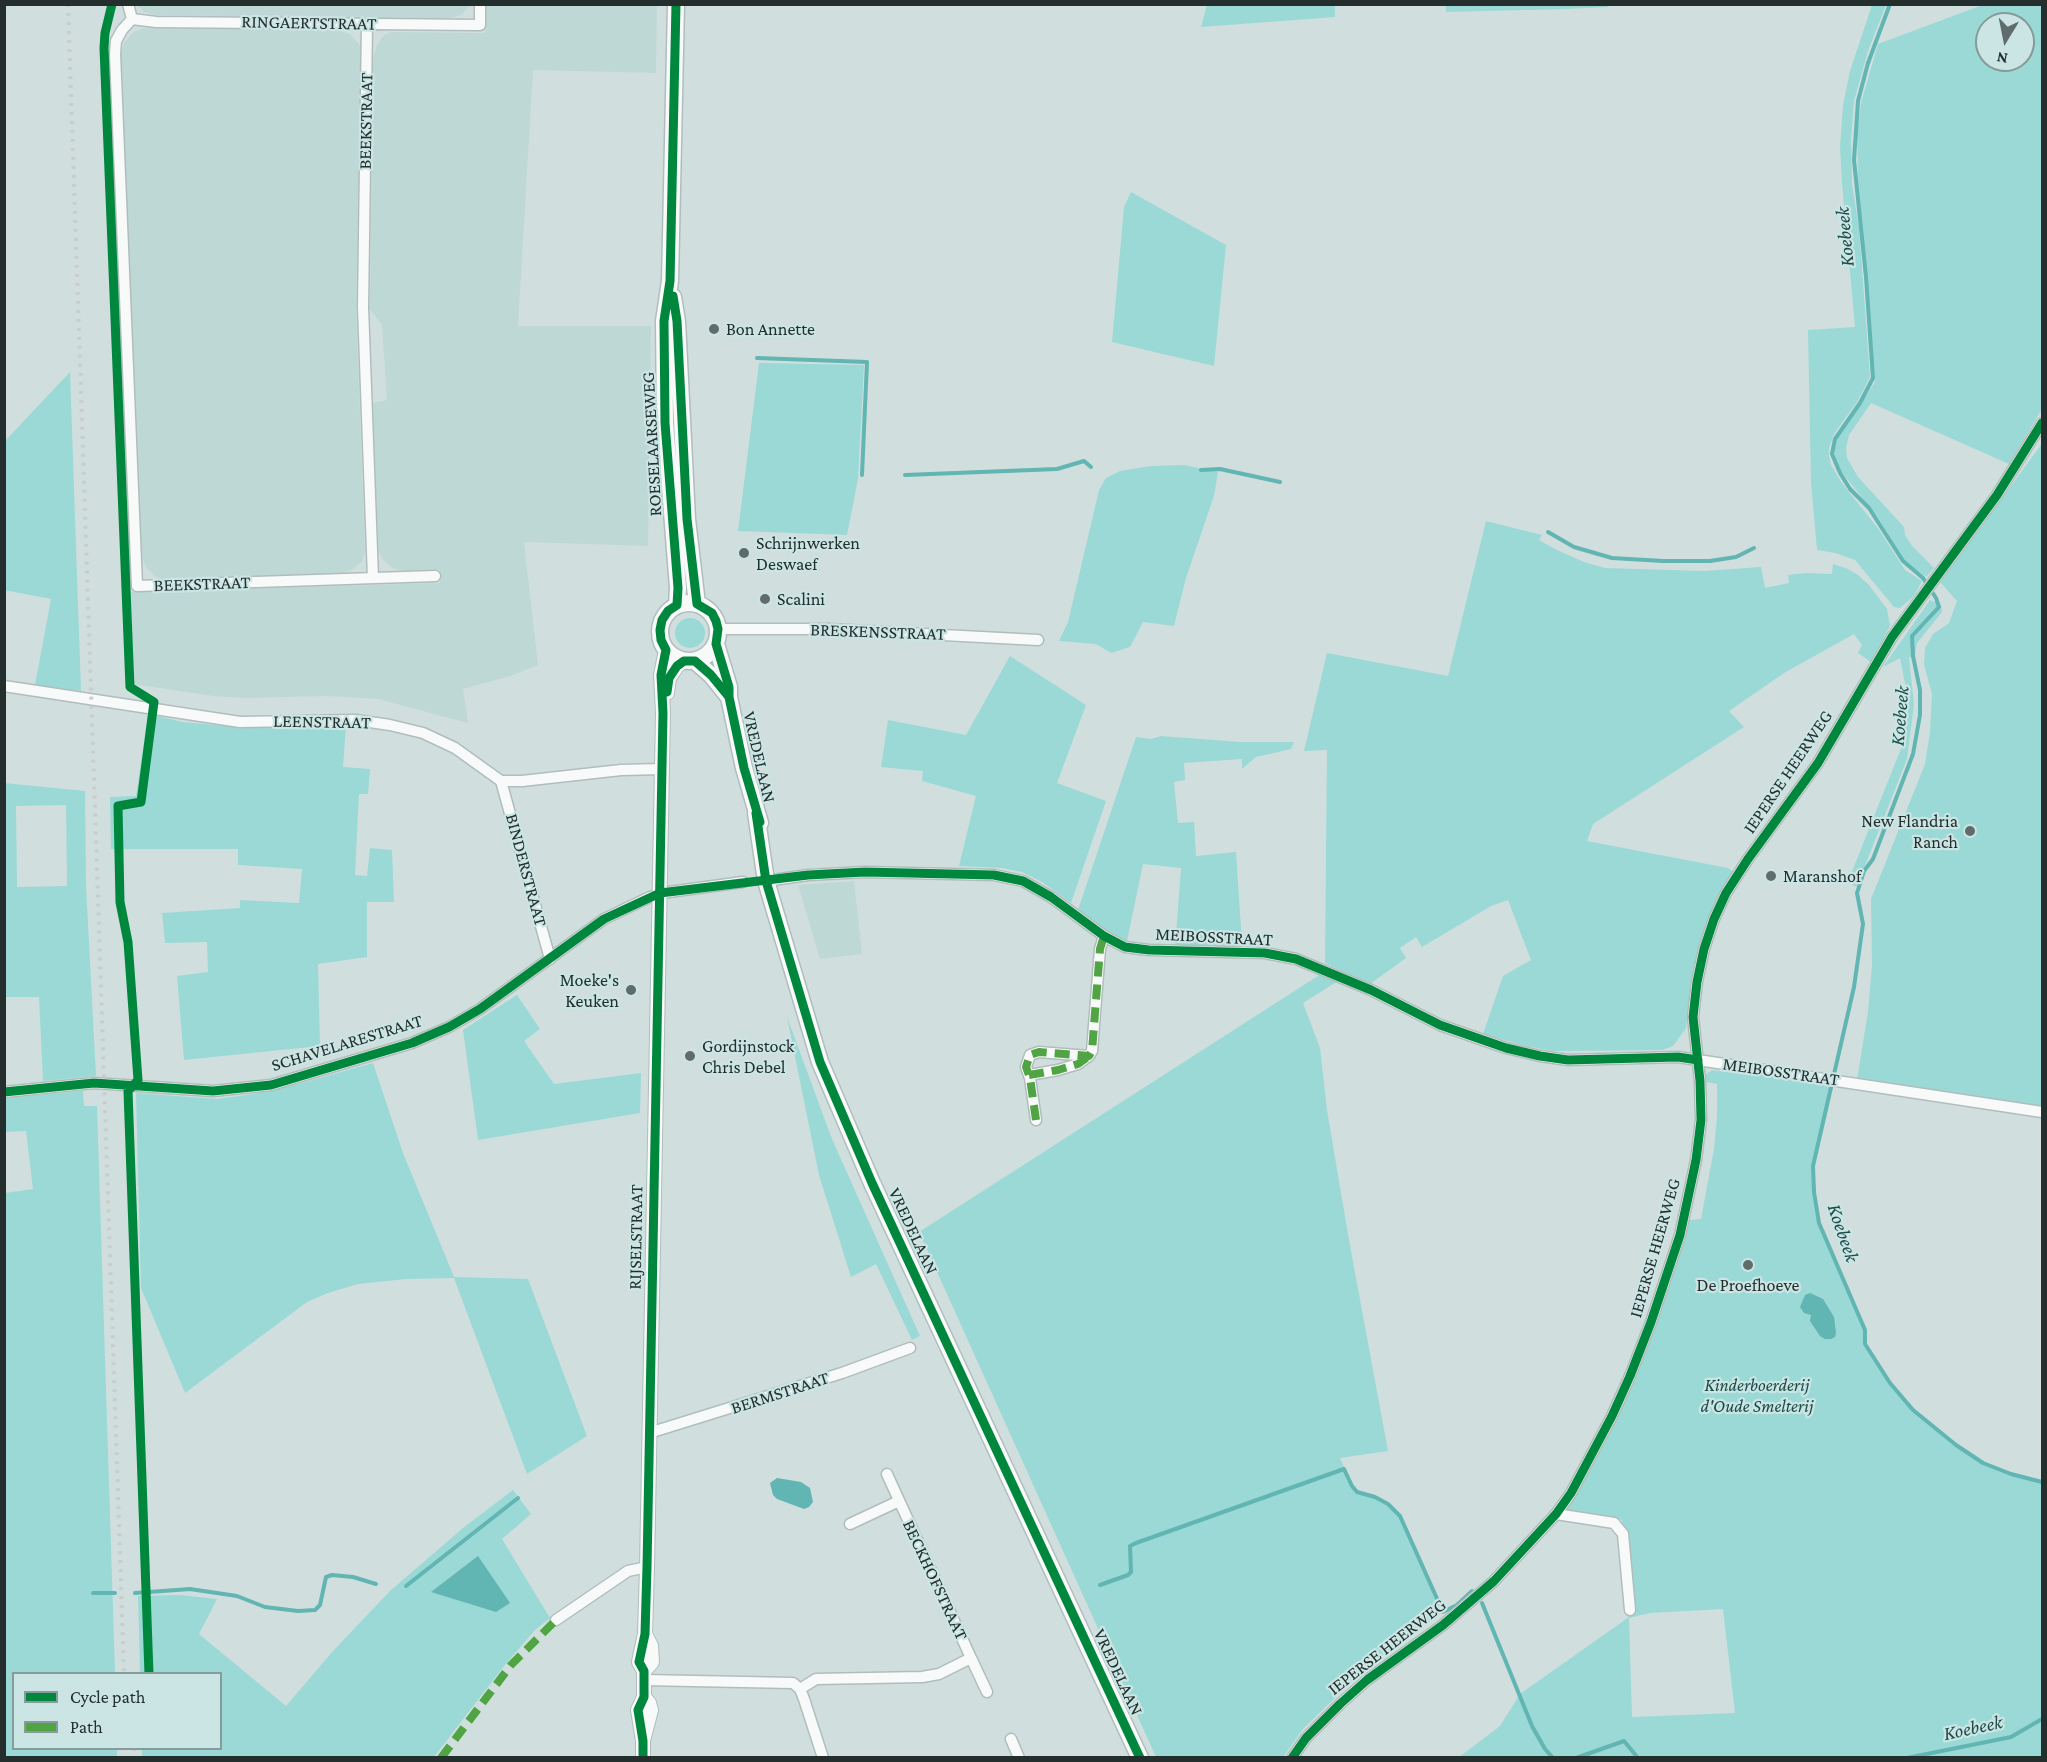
<!DOCTYPE html>
<style>
body{margin:0}
#map{position:relative;width:2047px;height:1762px;overflow:hidden;background:#d0dfde;font-family:"Crimson Pro",serif}
canvas{display:block}
.frame{position:absolute;inset:0;border:6px solid #232e2d;pointer-events:none}
.legend{position:absolute;left:12px;top:1672px;width:210px;height:78px;box-sizing:border-box;background:#cae5e3;border:2px solid #879c9a;margin:0;padding:8px 10px;list-style:none;font-size:18px;color:#232e2d}
.legend li{display:flex;align-items:center;gap:12px;height:30px}
.legend b{width:30px;border:2px solid #879c9a}
.north{position:absolute;left:1975px;top:12px;width:60px;height:60px;box-sizing:border-box;background:#cae5e3;border:2px solid #879c9a;border-radius:50%;rotate:190deg;font-size:16px;font-weight:700;line-height:24px;text-align:center;color:#232e2d}
.north::after{content:'';display:block;margin:auto;width:21px;height:27px;background:#606c6b;clip-path:polygon(50% 0,100% 100%,50% 72%,0 100%)}
</style>
<div id="map">
<canvas width="2047" height="1762"></canvas>
<div class="frame"></div>
<ul class="legend">
<li><b style="height:8px;background:#00873e"></b>Cycle path</li>
<li><b style="height:8px;background:#50a443"></b>Path</li>
</ul>
<div class="north">N</div>
</div>
<script>
const ctx = document.querySelector('canvas').getContext('2d');
ctx.lineJoin = 'round';
function fill(path, color) {
  ctx.fillStyle = color;
  ctx.fill(path, 'evenodd');
}
function toPath(rows) {
  const path = new Path2D();
  for (const r of rows) {
    if (r.length === 3) {
      path.moveTo(r[0] + r[2], r[1]);
      path.arc(r[0], r[1], r[2], 0, 2 * Math.PI);
      continue;
    }
    path.moveTo(r[0], r[1]);
    for (let i = 2; i < r.length; i += 2) path.lineTo(r[i], r[i + 1]);
  }
  return path;
}
function strokePath(path, color, width, dash) {
  ctx.strokeStyle = color;
  ctx.lineWidth = width;
  ctx.lineCap = dash ? 'butt' : 'round';
  ctx.setLineDash(dash || []);
  ctx.stroke(path);
}
function drawText(font, color, halo, rows, align = 'center') {
  ctx.font = font + ' "Crimson Pro",serif';
  ctx.lineWidth = 4.5;
  ctx.setLineDash([]);
  ctx.textBaseline = 'middle';
  ctx.strokeStyle = halo;
  ctx.fillStyle = color;
  for (const [text, x, y, turn = 0] of rows) {
    ctx.save();
    ctx.translate(x, y);
    ctx.rotate((+turn || 0) * Math.PI / 180);
    ctx.textAlign = isNaN(turn) ? turn : align;
    if (halo) ctx.strokeText(text, 0, 0);
    ctx.fillText(text, 0, 0);
    ctx.restore();
  }
}
const built = toPath([
 [137,5,470,5,461,15,447,19,156,15,144,12],
 [486,5,657,5,656,73,533,70,518,326,651,326,648,546,524,542,538,665,510,676,463,689,468,723,378,699,328,696,245,698,213,696,133,684,131,592,440,583,440,570,403,571,393,568,383,560,378,550,373,403,387,400,382,325,370,309,373,58,377,45,384,35,392,32,485,33],
 [143,28,338,30,350,34,359,44,362,54,356,308,365,551,362,561,353,569,343,573,166,580,155,576,146,567,141,555,121,54,124,43,132,33],
 [854,881,862,954,820,959,798,885]
]);
const green = toPath([
 [1985,4,2042,5,2042,409,2009,464,1871,403,1849,435,1846,448,1847,458,1858,477,1904,527,1905,535,1912,546,1934,568,1926,577,1904,561,1879,519,1840,470,1835,456,1834,446,1838,438,1875,382,1858,177,1857,132,1861,103,1878,44],
 [1987,24,2023,24,2023,60,1987,60],
 [1207,5,1335,5,1335,17,1201,27],
 [1608,5,1608,7,1566,9,1446,12,1446,5],
 [1872,5,1886,5,1868,51,1854,101,1851,139,1852,184,1859,228,1870,377,1857,402,1834,434,1829,448,1829,456,1831,465,1841,482,1880,531,1905,570,1922,581,1914,596,1900,608,1894,607,1855,560,1835,553,1817,550,1811,483,1808,330,1855,327,1842,184,1840,147,1843,105,1850,71],
 [1131,192,1226,245,1214,366,1112,342,1124,207],
 [759,363,864,365,858,479,847,535,738,531],
 [70,372,81,691,35,685,51,599,4,590,5,441],
 [2041,445,2042,445,2042,1106,1857,1080,1868,1012,1872,965,1871,899,1925,764,1930,732,1932,694,1924,665,1925,648,1933,634,1949,623,1957,601,1940,582],
 [1184,465,1218,472,1214,496,1186,578,1174,626,1143,622,1130,647,1111,653,1096,644,1059,641,1068,622,1099,490,1106,478,1120,471,1150,466],
 [1486,521,1542,535,1539,540,1557,550,1584,562,1605,568,1704,571,1761,567,1765,588,1789,583,1788,575,1806,573,1832,574,1833,564,1848,569,1858,575,1869,585,1887,609,1890,626,1871,662,1858,653,1862,645,1854,634,1784,673,1729,711,1744,727,1593,824,1587,841,1728,868,1733,872,1723,887,1712,910,1700,945,1691,985,1686,1028,1673,1046,1662,1050,1553,1051,1526,1046,1483,1034,1503,976,1531,960,1508,900,1491,906,1422,947,1416,937,1400,948,1406,958,1370,984,1325,963,1327,750,1304,751,1327,653,1448,676],
 [1930,600,1941,605,1942,612,1917,643,1915,654,1909,658,1914,704,1907,759,1857,886,1853,886,1851,874,1904,741,1909,704,1900,658,1883,667],
 [690,633,15],
 [1010,656,1086,705,1057,783,1106,801,1071,903,1042,882,1022,872,1002,868,959,866,976,796,922,781,923,771,881,767,888,720,966,735],
 [148,714,183,722,247,728,346,726,343,767,370,769,368,794,359,794,355,875,367,876,370,848,392,850,394,902,367,902,367,957,318,964,320,1046,184,1060,177,976,208,972,207,942,165,943,162,913,240,908,240,900,299,903,302,869,238,865,238,849,111,849,110,797,136,796],
 [1161,736,1240,742,1294,742,1291,749,1256,757,1242,769,1242,759,1184,763,1185,780,1174,782,1178,823,1194,822,1196,856,1236,852,1242,943,1236,947,1175,947,1181,868,1143,864,1127,941,1113,935,1078,910,1136,737,1151,739],
 [4,783,85,791,86,886,96,1076,43,1081,39,997,5,997],
 [66,805,67,886,17,887,16,806],
 [1321,974,1338,981,1303,1003,1320,1048,1327,1110,1349,1240,1388,1451,1340,1458,1352,1486,1357,1492,1375,1497,1388,1504,1400,1516,1443,1612,1388,1651,1342,1691,1303,1729,1283,1757,1156,1757,919,1232],
 [517,995,540,1029,524,1041,554,1084,641,1073,640,1113,478,1140,463,1030],
 [787,1017,832,1139,920,1336,912,1340,876,1264,851,1277,819,1175],
 [373,1063,403,1153,454,1277,528,1279,587,1436,527,1474,454,1278,406,1279,358,1284,328,1293,307,1302,185,1393,141,1288,136,1093,217,1099,253,1094,298,1084],
 [1712,1070,1830,1085,1813,1166,1814,1192,1819,1223,1865,1330,1865,1344,1890,1382,1913,1410,1956,1445,1983,1463,2011,1474,2042,1482,2042,1757,1458,1758,1500,1726,1520,1694,1629,1617,1622,1520,1572,1513,1567,1509,1618,1416,1635,1378,1661,1310,1689,1220,1701,1219,1714,1149,1717,1117,1717,1084,1707,1082,1705,1075],
 [1723,1609,1735,1713,1632,1717,1629,1618,1650,1613],
 [83,1091,84,1106,97,1106,115,1673,14,1674,14,1748,117,1749,117,1757,5,1757,5,1193,33,1189,26,1131,5,1132,5,1098],
 [513,1490,531,1514,502,1539,550,1618,535,1630,504,1666,434,1757,142,1757,142,1749,220,1748,220,1674,140,1673,138,1596,180,1595,217,1599,199,1634,286,1706,333,1651,390,1591,463,1528]
]);
const water = toPath([
 [1810,1293,1823,1299,1834,1317,1836,1333,1835,1337,1831,1339,1825,1339,1820,1336,1810,1321,1811,1315,1804,1313,1800,1307,1805,1295],
 [777,1478,801,1482,810,1488,813,1502,809,1507,804,1509,777,1499,773,1495,770,1483],
 [478,1556,510,1603,496,1612,431,1592]
]);
const stream = toPath([
 [1890,4,1868,63,1858,101,1854,160,1866,277,1873,378,1860,403,1835,439,1832,454,1840,473,1850,489,1869,508,1903,561,1923,578,1936,598,1939,607,1912,636,1913,656,1920,690,1920,715,1913,754,1873,859,1864,871,1857,893,1863,924,1854,987,1813,1166,1814,1192,1819,1223,1865,1330,1865,1344,1890,1383,1913,1410,1956,1445,1983,1463,2011,1474,2042,1482],
 [757,358,867,362,862,475],
 [1201,470,1220,469,1280,482],
 [905,475,1057,469,1084,461,1091,467],
 [1548,532,1574,547,1612,558,1663,561,1710,561,1736,557,1754,548],
 [1100,1585,1128,1575,1131,1572,1130,1546,1136,1543,1344,1469,1352,1486,1357,1492,1375,1497,1388,1504,1400,1516,1443,1612,1457,1605,1472,1591],
 [406,1586,518,1498],
 [93,1593,115,1593],
 [135,1593,190,1589,237,1596,265,1607,298,1611,315,1610,320,1605,326,1577,332,1575,353,1577,376,1584],
 [1482,1603,1532,1726,1545,1749,1553,1758],
 [1576,1758,1624,1741,1638,1758],
 [1907,1758,2011,1737,2042,1719]
]);
const minor = toPath([
 [128,4,132,19],
 [132,19,122,30,116,41,115,54,137,586,435,576],
 [132,19,156,22,480,25,480,4],
 [367,24,363,307,373,578],
 [718,629,829,629,1038,640],
 [4,686,240,722,356,720,390,725,423,733,455,748,501,781,522,781,621,770,662,769],
 [501,781,550,959],
 [766,881,808,875,865,872,994,875,1023,881,1051,897,1104,936,1125,947,1149,950,1265,953,1296,959,1371,990,1440,1025,1506,1048,1540,1056,1568,1060,1678,1057,2042,1112],
 [1029,1075,1058,1070,1078,1064,1089,1056],
 [4,1092,94,1083,213,1091,271,1085,412,1043,449,1027,480,1009,604,919,650,897,669,892,743,882],
 [1036,1120,1030,1078,1026,1067,1030,1055,1039,1052,1089,1056,1092,1051,1100,949,1104,936],
 [649,1433,842,1373,910,1348],
 [1556,1514,1614,1523,1623,1534,1630,1610],
 [850,1524,899,1501],
 [556,1620,628,1571,647,1567],
 [971,1658,987,1692],
 [644,1680,793,1683,800,1689,804,1699,823,1758],
 [800,1689,816,1679,922,1677,939,1674,971,1658,887,1474],
 [1011,1739,1019,1758],
 [1292,1758,1306,1738,1340,1704,1367,1680,1443,1625,1494,1581,1556,1514,1571,1493,1612,1416,1630,1376,1651,1322,1680,1235,1696,1160,1701,1120,1700,1081,1693,1017,1697,982,1704,949,1714,919,1726,893,1748,859,1818,763,1892,637,1997,495,2042,423]
]);
const tertiary = toPath([
 [667,693,669,678,677,666,684,661],
 [644,1671,652,1662,651,1646,645,1634],
 [644,1737,651,1710,649,1703,644,1697],
 [643,1758,643,1741,638,1710,644,1697,644,1671,639,1662,645,1634,647,1567,663,713,661,675,666,650]
]);
const primary = toPath([
 [676,4,670,281,664,321,665,423,678,588,677,605],
 [673,297,677,321,687,519,697,604],
 [689,632,29],
 [716,644,729,687,729,697,744,768,760,823],
 [695,661,711,675,728,696],
 [756,813,766,881,820,1062,872,1183,1140,1758]
]);
const rail = toPath([
 [68,4,124,1674],
 [134,1748,134,1758]
]);
const quiet = toPath([
 [1029,1075,1058,1070,1078,1064,1089,1056],
 [1036,1120,1030,1078,1026,1067,1030,1055,1039,1052,1089,1056,1092,1051,1100,949,1104,936],
 [441,1758,511,1665,556,1620]
]);
const cycleway = toPath([
 [112,4,105,33,104,48,130,687,154,702,141,802,118,806,120,902,128,942,138,1080,128,1091,149,1674],
 [673,296,677,321,687,519,697,604,712,613,716,621,718,629,716,644,729,687,729,697,744,768,760,822],
 [667,692,669,678,677,666,684,661,695,661,711,675,729,697],
 [756,813,766,881,820,1062,872,1183,1140,1758],
 [4,1092,94,1083,213,1091,271,1085,412,1043,449,1027,480,1009,604,919,660,893,808,875,865,872,994,875,1023,881,1051,897,1104,936,1125,947,1149,950,1265,953,1296,959,1371,990,1440,1025,1506,1048,1540,1056,1568,1060,1678,1057,1698,1060],
 [643,1758,643,1741,638,1710,644,1697,644,1671,639,1662,645,1634,647,1567,663,713,661,675,666,650,661,640,660,630,662,620,668,611,677,605,678,588,665,423,664,321,670,281,676,4],
 [1292,1758,1306,1738,1340,1704,1367,1680,1443,1625,1494,1581,1556,1514,1571,1493,1612,1416,1630,1376,1651,1322,1680,1235,1696,1160,1701,1120,1700,1081,1693,1017,1697,982,1704,949,1714,919,1726,893,1748,859,1818,763,1892,637,1997,495,2042,423]
]);
const markers = [
 [714,329,6,"#606c6b"],
 [744,553,6,"#606c6b"],
 [765,599,6,"#606c6b"],
 [1970,831,6,"#606c6b"],
 [1771,876,6,"#606c6b"],
 [631,990,6,"#606c6b"],
 [690,1056,6,"#606c6b"],
 [1748,1265,6,"#606c6b"]
];
const streetNames = [
 ["RINGAERTSTRAAT",309,23,1],
 ["BEEKSTRAAT",366,121,-89],
 ["ROESELAARSEWEG",652,444,-93],
 ["BEEKSTRAAT",202,584,-2],
 ["BRESKENSSTRAAT",878,632,2],
 ["LEENSTRAAT",322,722,1],
 ["VREDELAAN",759,757,77],
 ["IEPERSE HEERWEG",1788,772,-56],
 ["BINDERSTRAAT",526,870,75],
 ["MEIBOSSTRAAT",1214,937,3],
 ["SCHAVELARESTRAAT",347,1043,-17],
 ["MEIBOSSTRAAT",1781,1072,8],
 ["VREDELAAN",913,1231,65],
 ["RIJSELSTRAAT",636,1237,-89],
 ["IEPERSE HEERWEG",1655,1248,-74],
 ["BERMSTRAAT",780,1393,-18],
 ["BECKHOFSTRAAT",935,1580,65],
 ["IEPERSE HEERWEG",1387,1647,-38],
 ["VREDELAAN",1118,1672,65]
];
const poiNames = [
 ["Bon Annette",726,329],
 ["Schrijnwerken",756,543],
 ["Deswaef",756,564],
 ["Scalini",777,599],
 ["New Flandria",1958,821,"right"],
 ["Ranch",1958,842,"right"],
 ["Maranshof",1783,876],
 ["Moeke's",619,980,"right"],
 ["Keuken",619,1001,"right"],
 ["Gordijnstock",702,1046],
 ["Chris Debel",702,1067],
 ["De Proefhoeve",1748,1285,"center"]
];
const parkNames = [
 ["Kinderboerderij",1757,1385],
 ["d'Oude Smelterij",1757,1406]
];
const waterNames = [
 ["Koebeek",1845,237,-95],
 ["Koebeek",1900,716,-85],
 ["Koebeek",1843,1233,71],
 ["Koebeek",1973,1728,-12]
];
fill(built, '#bed8d6');
fill(green, '#9ad9d6');
fill(water, '#61b5b2');
strokePath(stream, '#61b5b2', 4);
strokePath(minor, '#b1bdbc', 13);
strokePath(tertiary, '#b1bdbc', 16);
strokePath(primary, '#b1bdbc', 19);
strokePath(minor, '#f8fafa', 10);
strokePath(tertiary, '#f8fafa', 14);
strokePath(primary, '#f8fafa', 16);
strokePath(rail, '#c9cdcd', 4, [3, 6]);
strokePath(quiet, '#50a443', 8, [15, 8]);
strokePath(cycleway, '#00873e', 9);
for (const [x, y, r, color] of markers) {
  const dot = new Path2D();
  dot.arc(x, y, r, 0, 2 * Math.PI);
  ctx.fillStyle = color;
  ctx.fill(dot);
  strokePath(dot, '#cae5e3', 2);
}
drawText('18px', '#232e2d', '#cae5e3', streetNames);
drawText('18px', '#232e2d', '#cae5e3', poiNames, 'left');
drawText('italic 18px', '#194a47', '#cae5e3', parkNames);
drawText('italic 20px', '#1d4c4a', '#cae5e3', waterNames);
</script>
